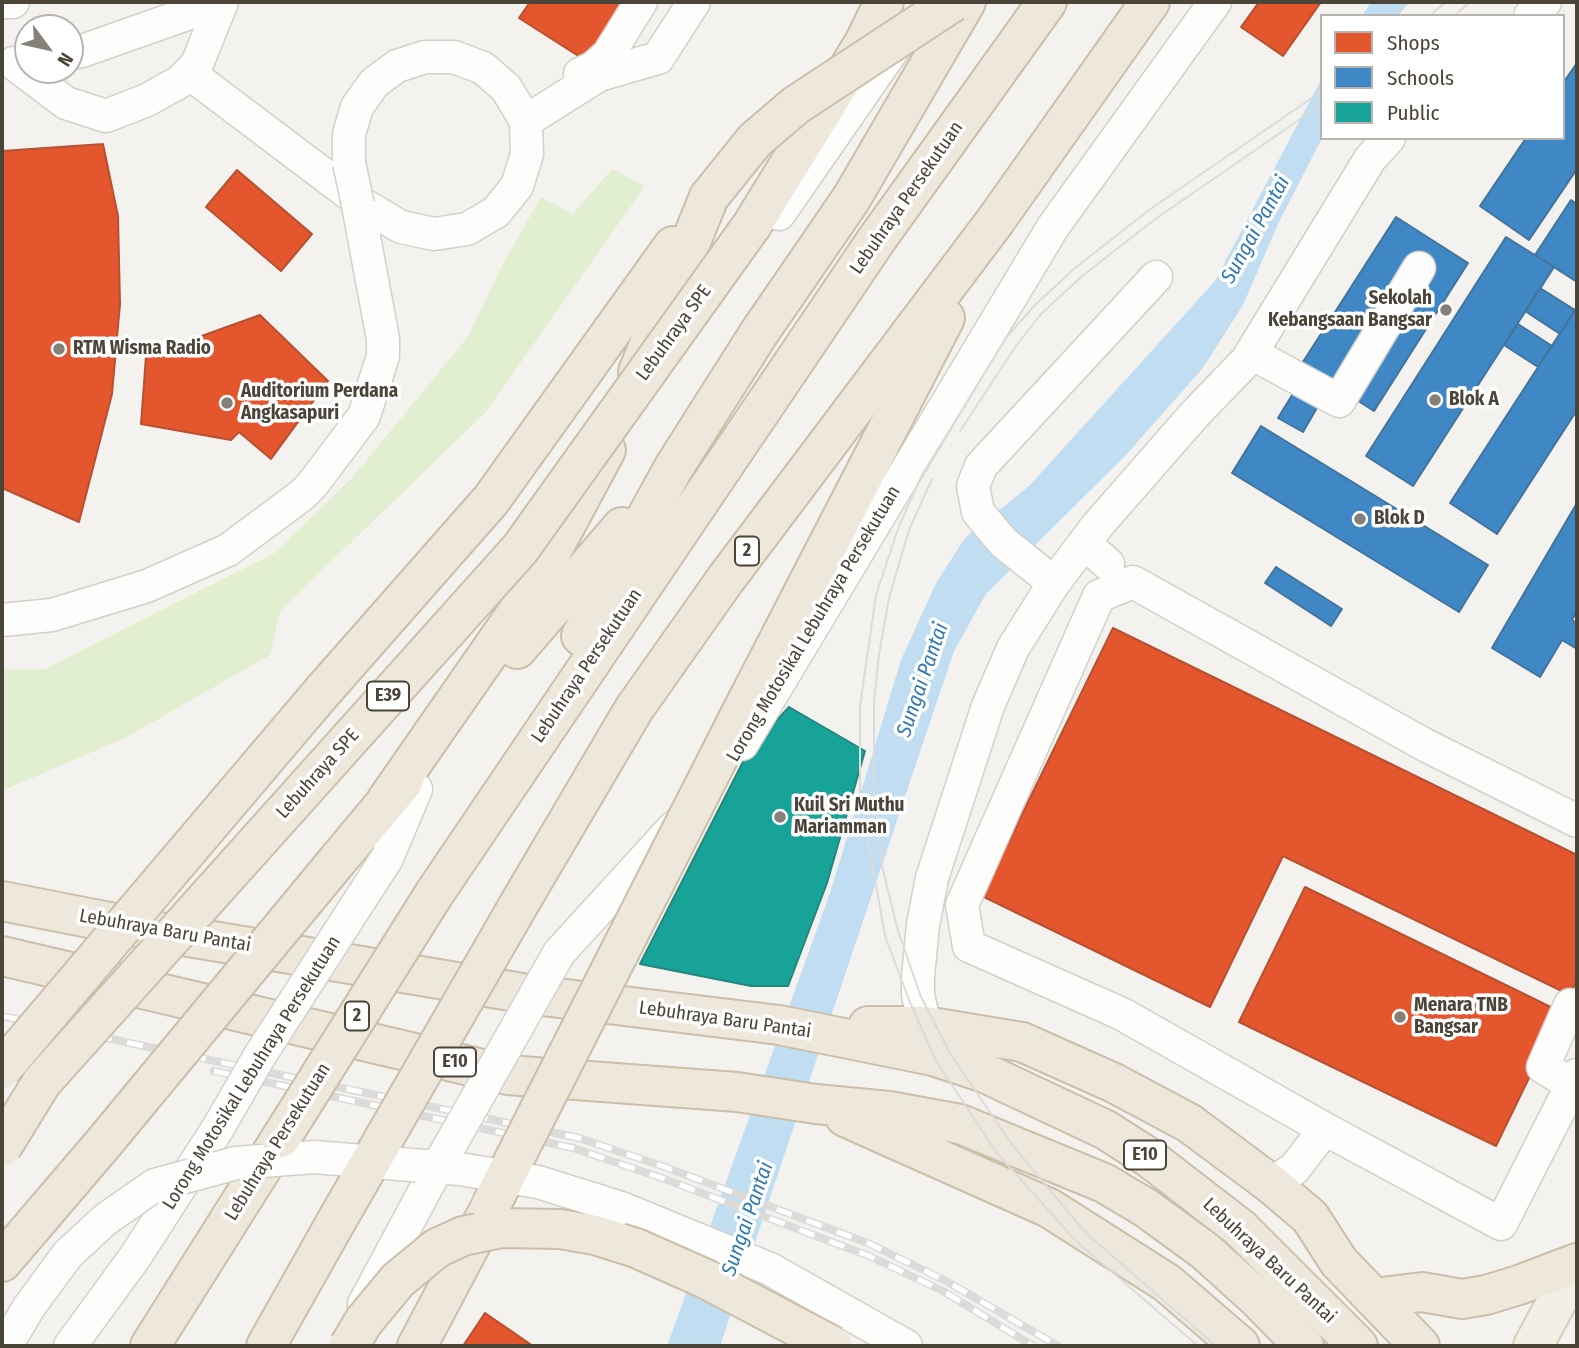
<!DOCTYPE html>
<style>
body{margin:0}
#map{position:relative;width:1579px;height:1348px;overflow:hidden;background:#f4f2ee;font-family:"Fira Sans Condensed",sans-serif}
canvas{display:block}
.frame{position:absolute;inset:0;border:4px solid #4b4439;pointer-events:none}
.legend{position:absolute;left:1320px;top:14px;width:245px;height:126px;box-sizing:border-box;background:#fff;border:2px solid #b7b4b0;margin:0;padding:9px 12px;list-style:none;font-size:21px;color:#4b4439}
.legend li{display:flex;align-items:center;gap:14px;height:35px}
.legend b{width:35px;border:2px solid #b7b4b0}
.north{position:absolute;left:14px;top:14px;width:70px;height:70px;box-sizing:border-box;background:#fff;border:2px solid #b7b4b0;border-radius:50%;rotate:123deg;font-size:19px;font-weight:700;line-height:28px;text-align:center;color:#4b4439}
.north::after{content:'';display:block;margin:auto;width:24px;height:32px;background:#868178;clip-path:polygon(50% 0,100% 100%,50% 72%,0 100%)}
</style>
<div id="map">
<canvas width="1579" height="1348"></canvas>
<div class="frame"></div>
<ul class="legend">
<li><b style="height:19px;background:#e4572e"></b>Shops</li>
<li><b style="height:19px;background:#3f88c5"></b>Schools</li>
<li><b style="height:19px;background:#17a398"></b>Public</li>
</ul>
<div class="north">N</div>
</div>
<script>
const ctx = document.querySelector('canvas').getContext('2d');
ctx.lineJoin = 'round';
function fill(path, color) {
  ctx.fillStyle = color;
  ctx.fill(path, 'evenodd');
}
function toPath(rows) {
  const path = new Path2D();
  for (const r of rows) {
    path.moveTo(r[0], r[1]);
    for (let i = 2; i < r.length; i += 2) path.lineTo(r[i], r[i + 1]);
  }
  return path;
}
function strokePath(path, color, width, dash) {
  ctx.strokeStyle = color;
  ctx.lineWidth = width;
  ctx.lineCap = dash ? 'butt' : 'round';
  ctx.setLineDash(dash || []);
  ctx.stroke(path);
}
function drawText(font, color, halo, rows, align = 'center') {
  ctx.font = font + ' "Fira Sans Condensed",sans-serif';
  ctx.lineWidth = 7;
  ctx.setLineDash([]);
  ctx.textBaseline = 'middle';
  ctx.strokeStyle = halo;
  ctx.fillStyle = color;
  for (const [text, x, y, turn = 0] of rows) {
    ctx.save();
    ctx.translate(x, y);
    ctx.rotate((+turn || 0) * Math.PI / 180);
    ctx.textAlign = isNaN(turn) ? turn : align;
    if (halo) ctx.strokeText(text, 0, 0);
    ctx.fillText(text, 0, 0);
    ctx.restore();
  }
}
const green = toPath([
 [612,169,645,186,485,413,280,611,270,655,127,737,2,791,2,669,45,669,273,554,351,479,467,338,503,264,541,197,573,214]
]);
const water = toPath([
 [1371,2,1409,2,1398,16,1362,16],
 [1322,78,1322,138,1278,224,1243,305,1202,369,1126,455,986,594,954,651,720,1346,667,1346,831,890,901,660,936,583,965,538,1030,485,1215,281]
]);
const shops = toPath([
 [530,2,635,2,594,66,519,18,530,2],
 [1259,2,1321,2,1283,56,1241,27,1259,2],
 [103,144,118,216,120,304,112,394,79,522,2,488,2,151,103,144],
 [237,170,312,234,281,271,206,207,237,170],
 [260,315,328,381,271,459,239,432,231,440,141,424,146,356,260,315],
 [1113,628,1577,855,1577,980,1570,995,1283,856,1210,1007,982,896,1113,628],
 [1305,887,1561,1012,1496,1146,1239,1022,1305,887],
 [485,1313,533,1346,463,1346,485,1313]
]);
const schools = toPath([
 [1577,63,1577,169,1529,240,1480,206,1526,138,1563,138,1563,83,1577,63],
 [1571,200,1577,204,1577,282,1535,255,1571,200],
 [1396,217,1468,263,1374,411,1301,365,1396,217],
 [1506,237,1554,267,1413,486,1366,456,1506,237],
 [1540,288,1575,310,1560,334,1525,311,1540,288],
 [1577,307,1577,410,1497,534,1450,503,1577,307],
 [1518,324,1552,346,1538,367,1504,345,1518,324],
 [1294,392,1318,406,1303,432,1278,418,1294,392],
 [1261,426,1488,565,1459,612,1232,473,1261,426],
 [1577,503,1577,611,1572,620,1577,623,1577,649,1562,640,1540,677,1492,648,1577,503],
 [1276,567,1342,609,1331,626,1265,583,1276,567]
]);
const public = toPath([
 [789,707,865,751,827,883,788,986,751,986,640,964,749,750,789,707]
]);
const minor = toPath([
 [2,2,13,2],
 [1530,16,1545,2],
 [70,53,82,51,221,2],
 [13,63,66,103,106,116,147,100,181,81,197,64,222,2],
 [189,73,364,205,401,227,434,234,467,229,496,212,517,186,527,154,526,121,506,88,483,68,454,57,425,57,397,66,374,83,357,107,349,134,349,163],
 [580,74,593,68,608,55,641,2],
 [526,121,599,75,658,58,694,2],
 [779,214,899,41],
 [1251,353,1339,401,1419,268],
 [1084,543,1108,564],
 [1054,583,1003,542,978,512,973,486,981,466,1156,277],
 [2,620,52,615,147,586,228,550,302,495,312,485,364,416,383,356,383,339,358,205],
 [742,744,1053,227,1215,2],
 [1577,821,1425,745,1133,582,1099,596,962,905,969,946,1122,1014,1325,1129,1501,1224,1577,1075],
 [387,858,416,789],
 [559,953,674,827],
 [925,1026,918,995,918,976,923,925,932,878,988,706,1013,648,1054,583,1097,526,1195,414,1247,360,1370,159,1389,138],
 [1572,1085,1543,1067,1570,1005,1577,1008],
 [1271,1184,1294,1169,1325,1129],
 [621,1208,770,1269,906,1346],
 [364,1304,431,1179],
 [70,1346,135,1257,218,1128]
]);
const major = toPath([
 [1533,1346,1577,1264]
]);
const highway = toPath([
 [752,225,864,43,884,2],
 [638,372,709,197],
 [581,636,674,467,759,333,851,199,966,2],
 [517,649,622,527],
 [322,692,491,500,673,246],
 [739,717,945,318],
 [386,801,525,601,606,450],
 [337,861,403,782],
 [434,894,877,239,1047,2],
 [522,899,634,709,725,580,996,220,1150,2],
 [2,901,171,934,534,995,779,1025,933,1056,985,1073,1106,1130,1148,1157,1240,1228,1358,1346],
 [2,956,508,1075,737,1092,816,1104,889,1111,960,1124,1104,1183,1146,1208,1205,1251,1258,1299,1304,1346],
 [868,1026,925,1026,1022,1042,1114,1083,1189,1123,1271,1184,1310,1217,1339,1262,1420,1346],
 [845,1117,1049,1208,1167,1283,1240,1346],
 [2,1262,102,1145],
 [1374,1298,1422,1292,1462,1299,1486,1295,1519,1285,1577,1263],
 [150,1346,281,1138],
 [266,1346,337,1220],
 [417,1346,489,1210]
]);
const tram = toPath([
 [1429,16,1446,2],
 [1454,16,1470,2],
 [960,431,1016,346,1041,314,1081,277,1154,220,1322,104],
 [932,479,909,530,889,598,879,654,874,702,874,786,882,866,898,931,921,997,951,1055,1013,1146,1086,1233,1216,1346],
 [1198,1346,1076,1241,997,1153,936,1061,909,1000,885,936,860,793,860,706,876,595,899,526,922,475,1006,338,1034,306,1075,268,1149,210,1322,91]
]);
const rail = toPath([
 [2,1016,579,1138,665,1167,870,1244,946,1281,1058,1346],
 [214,1071,573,1148,662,1178,869,1256,943,1291,1033,1346]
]);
const minorBridge = toPath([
 [349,163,358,205],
 [218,1128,259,1057,387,858],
 [431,1179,559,953],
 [6,1346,29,1307,68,1254,106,1219,155,1185,236,1163,314,1157,460,1169,538,1182,621,1208]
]);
const highwayBridge = toPath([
 [709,197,755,140,796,105,953,2],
 [2,1069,322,692],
 [281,1138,434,894],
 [102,1145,337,861],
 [2,1147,42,1082,520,549,752,225],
 [491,1205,739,717],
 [337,1220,522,899],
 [349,1346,364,1321,398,1280,437,1248,463,1236,502,1228,560,1229,595,1235,636,1248,706,1279,833,1346]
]);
const markers = [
 [1446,310,7,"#868178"],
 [59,349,7,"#868178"],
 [1435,400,7,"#868178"],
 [227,403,7,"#868178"],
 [1360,519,7,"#868178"],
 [780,817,7,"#868178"],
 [1400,1017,7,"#868178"]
];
const shields = [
 [747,551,24],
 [388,696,42],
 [357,1016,24],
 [455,1062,42],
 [1145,1155,42]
];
const shieldNames = [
 ["2",747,551],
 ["E39",388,696],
 ["2",357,1016],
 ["E10",455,1062],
 ["E10",1145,1155]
];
const streetNames = [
 ["Lebuhraya Persekutuan",907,198,-55],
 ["Lebuhraya SPE",674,333,-54],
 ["Lorong Motosikal Lebuhraya Persekutuan",814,624,-59],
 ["Lebuhraya Persekutuan",587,666,-56],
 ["Lebuhraya SPE",318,774,-48],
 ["Lebuhraya Baru Pantai",165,931,10],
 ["Lebuhraya Baru Pantai",725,1020,8],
 ["Lorong Motosikal Lebuhraya Persekutuan",252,1073,-58],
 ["Lebuhraya Persekutuan",278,1142,-58],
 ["Lebuhraya Baru Pantai",1269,1261,43]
];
const poiNames = [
 ["Sekolah",1432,299,"right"],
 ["Kebangsaan Bangsar",1432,321,"right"],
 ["RTM Wisma Radio",73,349],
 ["Auditorium Perdana",241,392],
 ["Angkasapuri",241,414],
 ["Blok A",1449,400],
 ["Blok D",1374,519],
 ["Kuil Sri Muthu",794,806],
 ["Mariamman",794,828],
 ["Menara TNB",1414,1006],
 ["Bangsar",1414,1028]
];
const waterNames = [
 ["Sungai Pantai",1256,230,-61],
 ["Sungai Pantai",923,680,-71],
 ["Sungai Pantai",748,1219,-71]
];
fill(green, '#e1eecf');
fill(water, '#c0ddf1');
fill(shops, '#e4572e');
strokePath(shops, '#b65131', 2);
fill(schools, '#3f88c5');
strokePath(schools, '#43749b', 2);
fill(public, '#17a398');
strokePath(public, '#27867c', 2);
strokePath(minor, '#d2d0cb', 35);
strokePath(major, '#d6cebb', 42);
strokePath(highway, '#ccbfa9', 42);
strokePath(minor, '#fdfdfc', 32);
strokePath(major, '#f2efe6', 38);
strokePath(highway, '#ede8db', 38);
strokePath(tram, '#dbdbda', 2);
strokePath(rail, '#dbdbda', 8);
strokePath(rail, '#fff', 5, [16]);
strokePath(minorBridge, '#d2d0cb', 35, []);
strokePath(highwayBridge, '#ccbfa9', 42, []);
strokePath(minorBridge, '#fdfdfc', 32);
strokePath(highwayBridge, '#ede8db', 38);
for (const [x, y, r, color] of markers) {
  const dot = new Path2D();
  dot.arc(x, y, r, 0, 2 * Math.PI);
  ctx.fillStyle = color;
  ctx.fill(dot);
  strokePath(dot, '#fff', 2.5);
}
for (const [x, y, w] of shields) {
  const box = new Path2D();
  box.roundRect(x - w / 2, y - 14.5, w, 29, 5);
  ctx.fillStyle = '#fff';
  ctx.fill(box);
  strokePath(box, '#4b4439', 2);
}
drawText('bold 18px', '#4b4439', null, shieldNames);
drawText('19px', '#4b4439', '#fff', streetNames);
drawText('bold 19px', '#4b4439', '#fff', poiNames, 'left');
drawText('italic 21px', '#2e7ab2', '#fff', waterNames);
</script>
